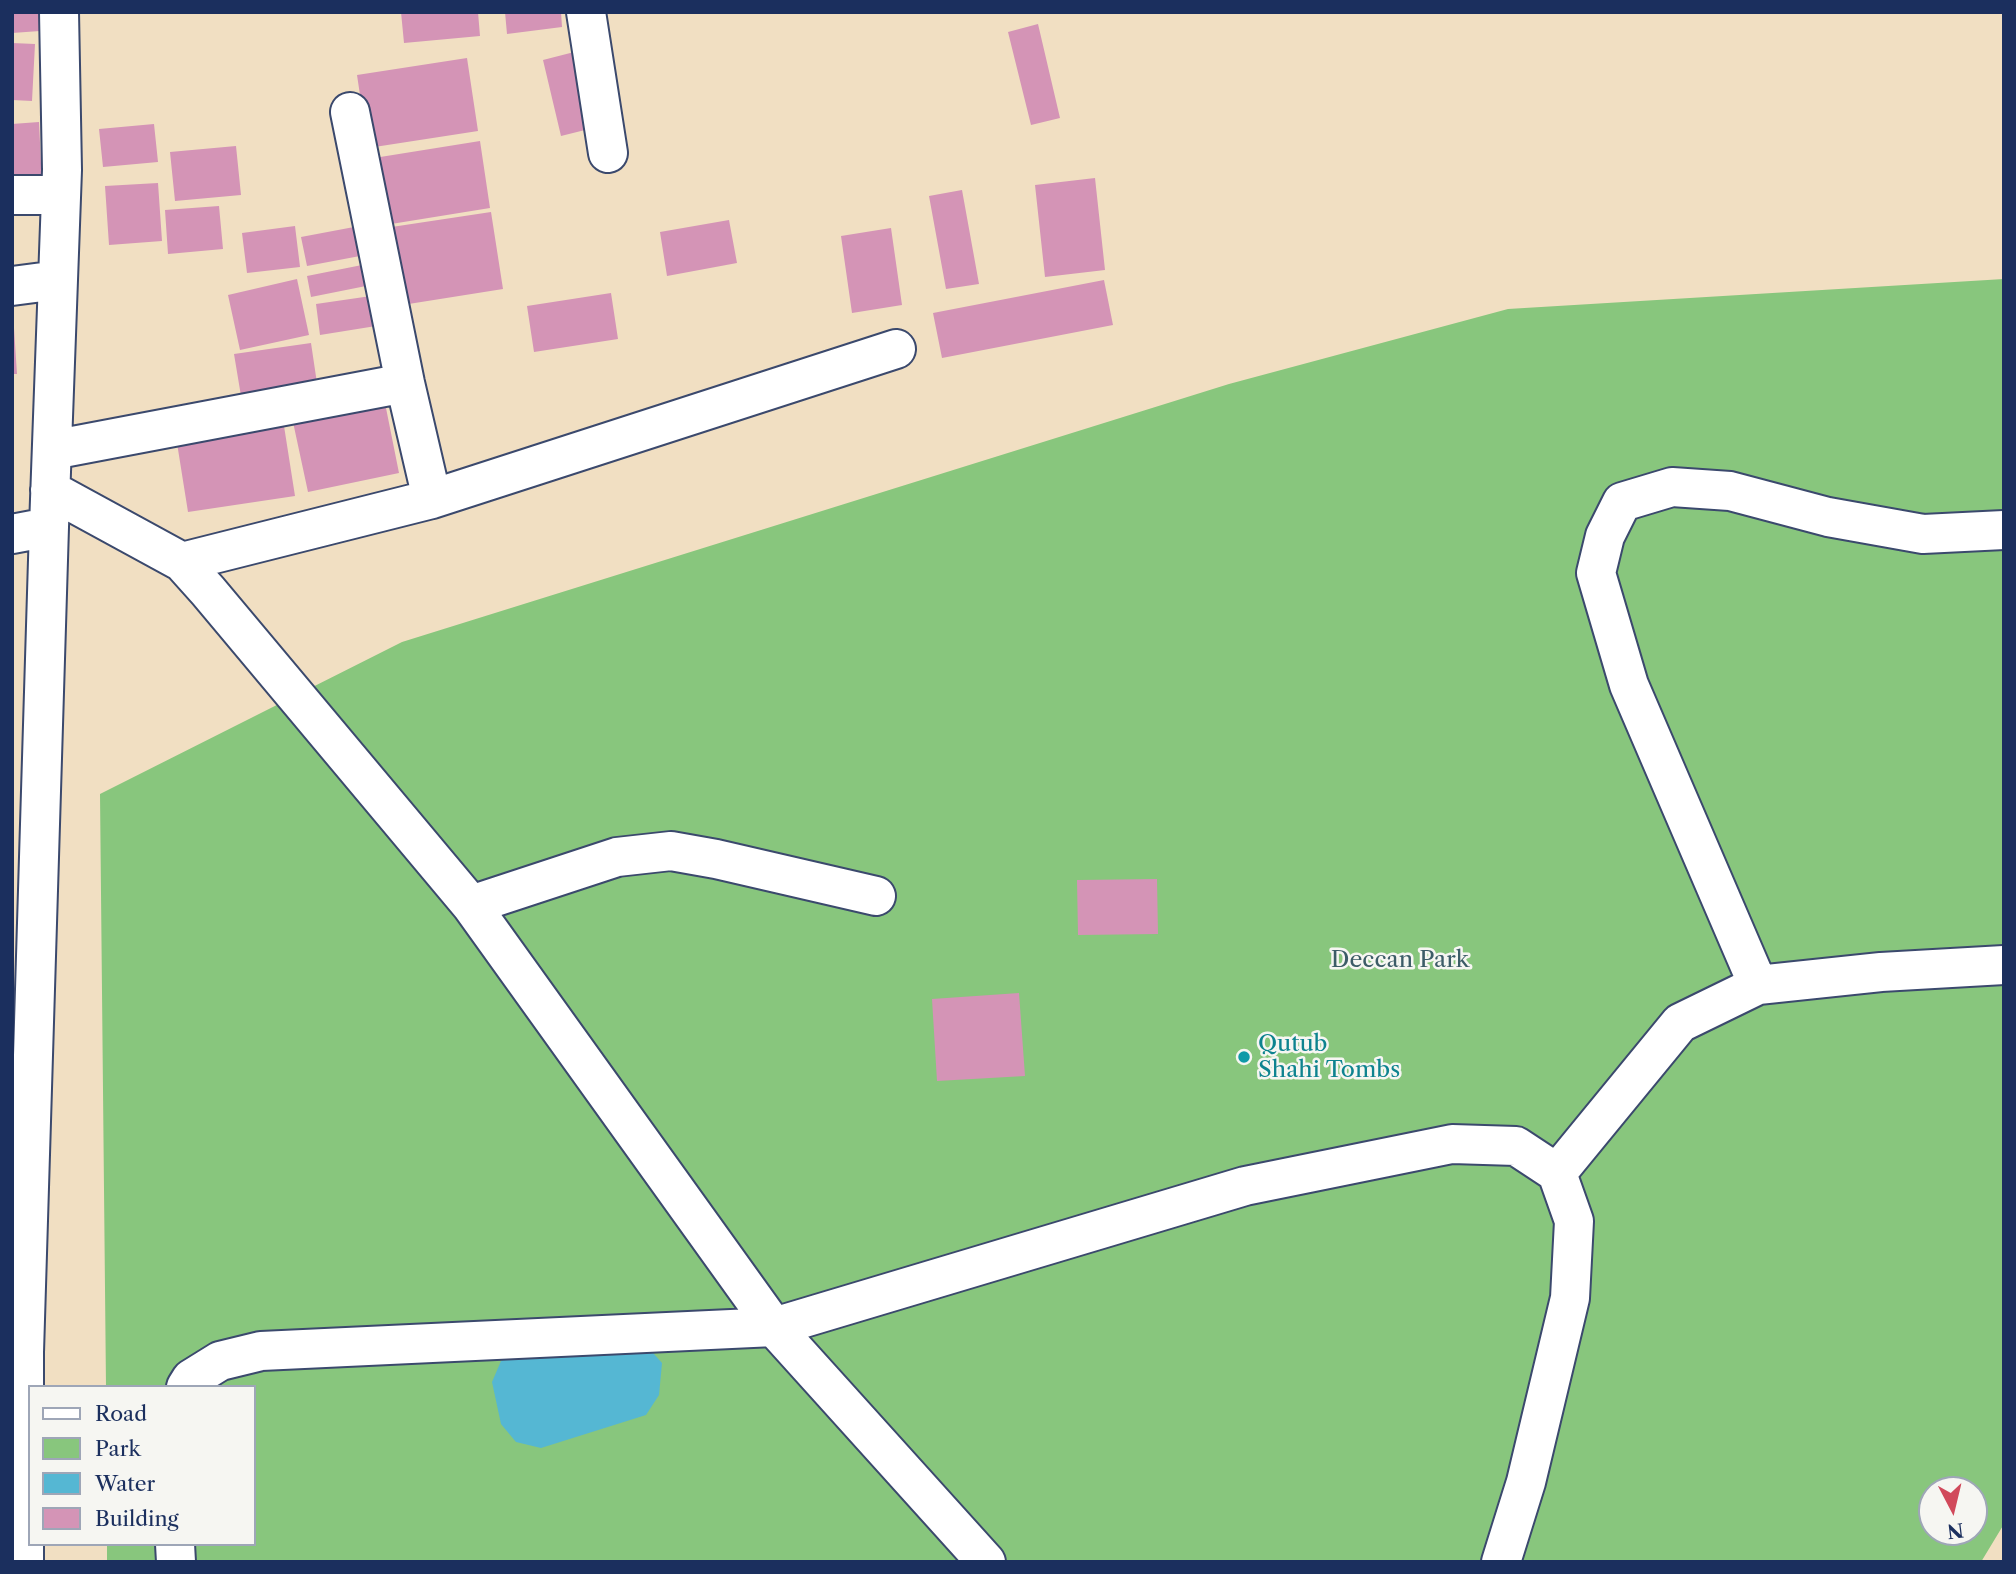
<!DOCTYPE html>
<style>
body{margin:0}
#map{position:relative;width:2016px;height:1574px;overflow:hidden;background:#f1dfc2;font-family:"Libre Caslon Text",serif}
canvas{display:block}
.frame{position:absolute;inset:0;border:14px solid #1b2f5e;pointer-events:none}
.legend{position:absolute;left:28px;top:1385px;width:228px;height:161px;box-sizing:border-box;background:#f6f6f2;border:2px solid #9ea6b7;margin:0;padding:9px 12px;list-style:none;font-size:21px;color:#1b2f5e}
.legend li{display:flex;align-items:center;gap:14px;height:35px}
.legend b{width:35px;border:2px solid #9ea6b7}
.north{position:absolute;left:1918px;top:1476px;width:70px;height:70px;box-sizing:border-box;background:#f6f6f2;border:2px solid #9ea6b7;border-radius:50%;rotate:173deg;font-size:19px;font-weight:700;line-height:28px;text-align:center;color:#1b2f5e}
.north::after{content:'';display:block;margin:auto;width:24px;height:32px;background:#d1495b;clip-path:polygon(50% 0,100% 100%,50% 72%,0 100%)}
</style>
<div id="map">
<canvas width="2016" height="1574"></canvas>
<div class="frame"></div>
<ul class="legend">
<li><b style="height:9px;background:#fff"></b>Road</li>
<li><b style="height:19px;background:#88c67d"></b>Park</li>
<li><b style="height:19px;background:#55b7d3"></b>Water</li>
<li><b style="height:19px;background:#d494b6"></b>Building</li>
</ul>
<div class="north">N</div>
</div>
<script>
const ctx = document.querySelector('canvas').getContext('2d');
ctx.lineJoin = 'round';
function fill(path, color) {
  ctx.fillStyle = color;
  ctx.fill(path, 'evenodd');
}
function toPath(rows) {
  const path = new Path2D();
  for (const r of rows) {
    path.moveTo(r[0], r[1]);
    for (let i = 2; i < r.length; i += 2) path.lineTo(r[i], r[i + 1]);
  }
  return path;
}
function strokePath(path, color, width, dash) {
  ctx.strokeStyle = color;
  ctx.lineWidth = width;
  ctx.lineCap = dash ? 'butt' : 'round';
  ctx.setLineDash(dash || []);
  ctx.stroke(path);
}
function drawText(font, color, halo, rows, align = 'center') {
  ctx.font = font + ' "Libre Caslon Text",serif';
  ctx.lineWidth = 5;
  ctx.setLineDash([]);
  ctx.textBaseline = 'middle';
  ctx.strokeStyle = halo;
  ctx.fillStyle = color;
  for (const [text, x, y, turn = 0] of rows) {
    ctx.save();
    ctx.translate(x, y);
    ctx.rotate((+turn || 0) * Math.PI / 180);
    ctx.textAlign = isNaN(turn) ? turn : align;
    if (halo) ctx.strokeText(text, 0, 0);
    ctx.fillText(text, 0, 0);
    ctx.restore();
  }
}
const green = toPath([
 [2004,279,2004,1524,1981,1562,107,1562,107,1544,254,1544,254,1387,106,1387,100,794,402,642,1229,384,1508,309],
 [1932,1490,1974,1490,1974,1532,1932,1532]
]);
const water = toPath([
 [646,1345,662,1363,659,1395,646,1415,541,1448,516,1442,501,1424,492,1382,501,1361,524,1349]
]);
const building = toPath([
 [12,12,39,12,40,31,12,33],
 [401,12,478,12,480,36,404,43],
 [505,12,561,12,562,27,507,34],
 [1038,24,1060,118,1031,125,1008,32],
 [12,43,35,44,32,101,12,100],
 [582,50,601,126,561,136,543,60],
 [467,58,478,131,368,148,357,75],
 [39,122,42,184,12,186,12,124],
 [154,124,158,162,103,167,99,129],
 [480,141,490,208,385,225,374,158],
 [236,146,241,195,175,201,170,152],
 [1095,178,1105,270,1045,277,1035,185],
 [158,183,162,241,109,245,105,186],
 [962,190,979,284,946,289,929,196],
 [219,206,223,249,168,254,165,210],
 [491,212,503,289,396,306,385,228],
 [729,220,737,263,667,276,660,232],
 [295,226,300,267,247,273,242,233],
 [354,227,360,256,307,266,301,237],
 [891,228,902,305,852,313,841,236],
 [362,265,366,286,311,297,307,276],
 [297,279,309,335,240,350,228,295],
 [1104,280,1113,325,942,358,933,313],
 [611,293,618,339,534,352,527,306],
 [371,296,376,326,320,335,316,304],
 [12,328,14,328,17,374,12,374],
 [311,343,318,390,242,402,234,354],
 [385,403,399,473,308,492,293,422],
 [284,426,295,496,188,512,177,443],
 [1157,879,1158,934,1078,935,1077,880],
 [1019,993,1025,1076,937,1081,932,999]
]);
const minor = toPath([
 [586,12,608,153],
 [350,112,405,383,432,499],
 [12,195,61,195],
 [12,286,58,280],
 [52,450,405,383],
 [50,490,182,562,208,591,471,905,774,1327,1245,1186,1452,1144,1516,1146,1557,1173,1574,1221,1570,1298,1526,1482,1501,1562],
 [12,534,49,527],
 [182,562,432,499,896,349],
 [471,905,617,857,671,851,716,859,876,896],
 [1758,985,1629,685,1596,573,1605,536,1622,502,1672,487,1730,491,1828,517,1923,534,2004,530],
 [1557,1173,1680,1023,1758,985,1881,972,2004,965],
 [186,1387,191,1379,220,1361,261,1351,774,1327,986,1562],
 [175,1544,176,1562],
 [24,1562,24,1352,49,527,62,170,59,12]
]);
const markers = [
 [1244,1057,7,"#0f9aa8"]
];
const parkNames = [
 ["Deccan Park",1400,960]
];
const cultureNames = [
 ["Qutub",1258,1044],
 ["Shahi Tombs",1258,1070]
];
fill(green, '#88c67d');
fill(water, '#55b7d3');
fill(building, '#d494b6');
strokePath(minor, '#3b496d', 42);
strokePath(minor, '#fff', 38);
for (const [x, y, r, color] of markers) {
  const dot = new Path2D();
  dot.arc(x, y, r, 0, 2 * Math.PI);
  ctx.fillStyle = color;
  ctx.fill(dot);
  strokePath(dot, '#f6f6f2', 2.5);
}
drawText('23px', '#3c5c67', '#f6f6f2', parkNames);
drawText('23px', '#0d838f', '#f6f6f2', cultureNames, 'left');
</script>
